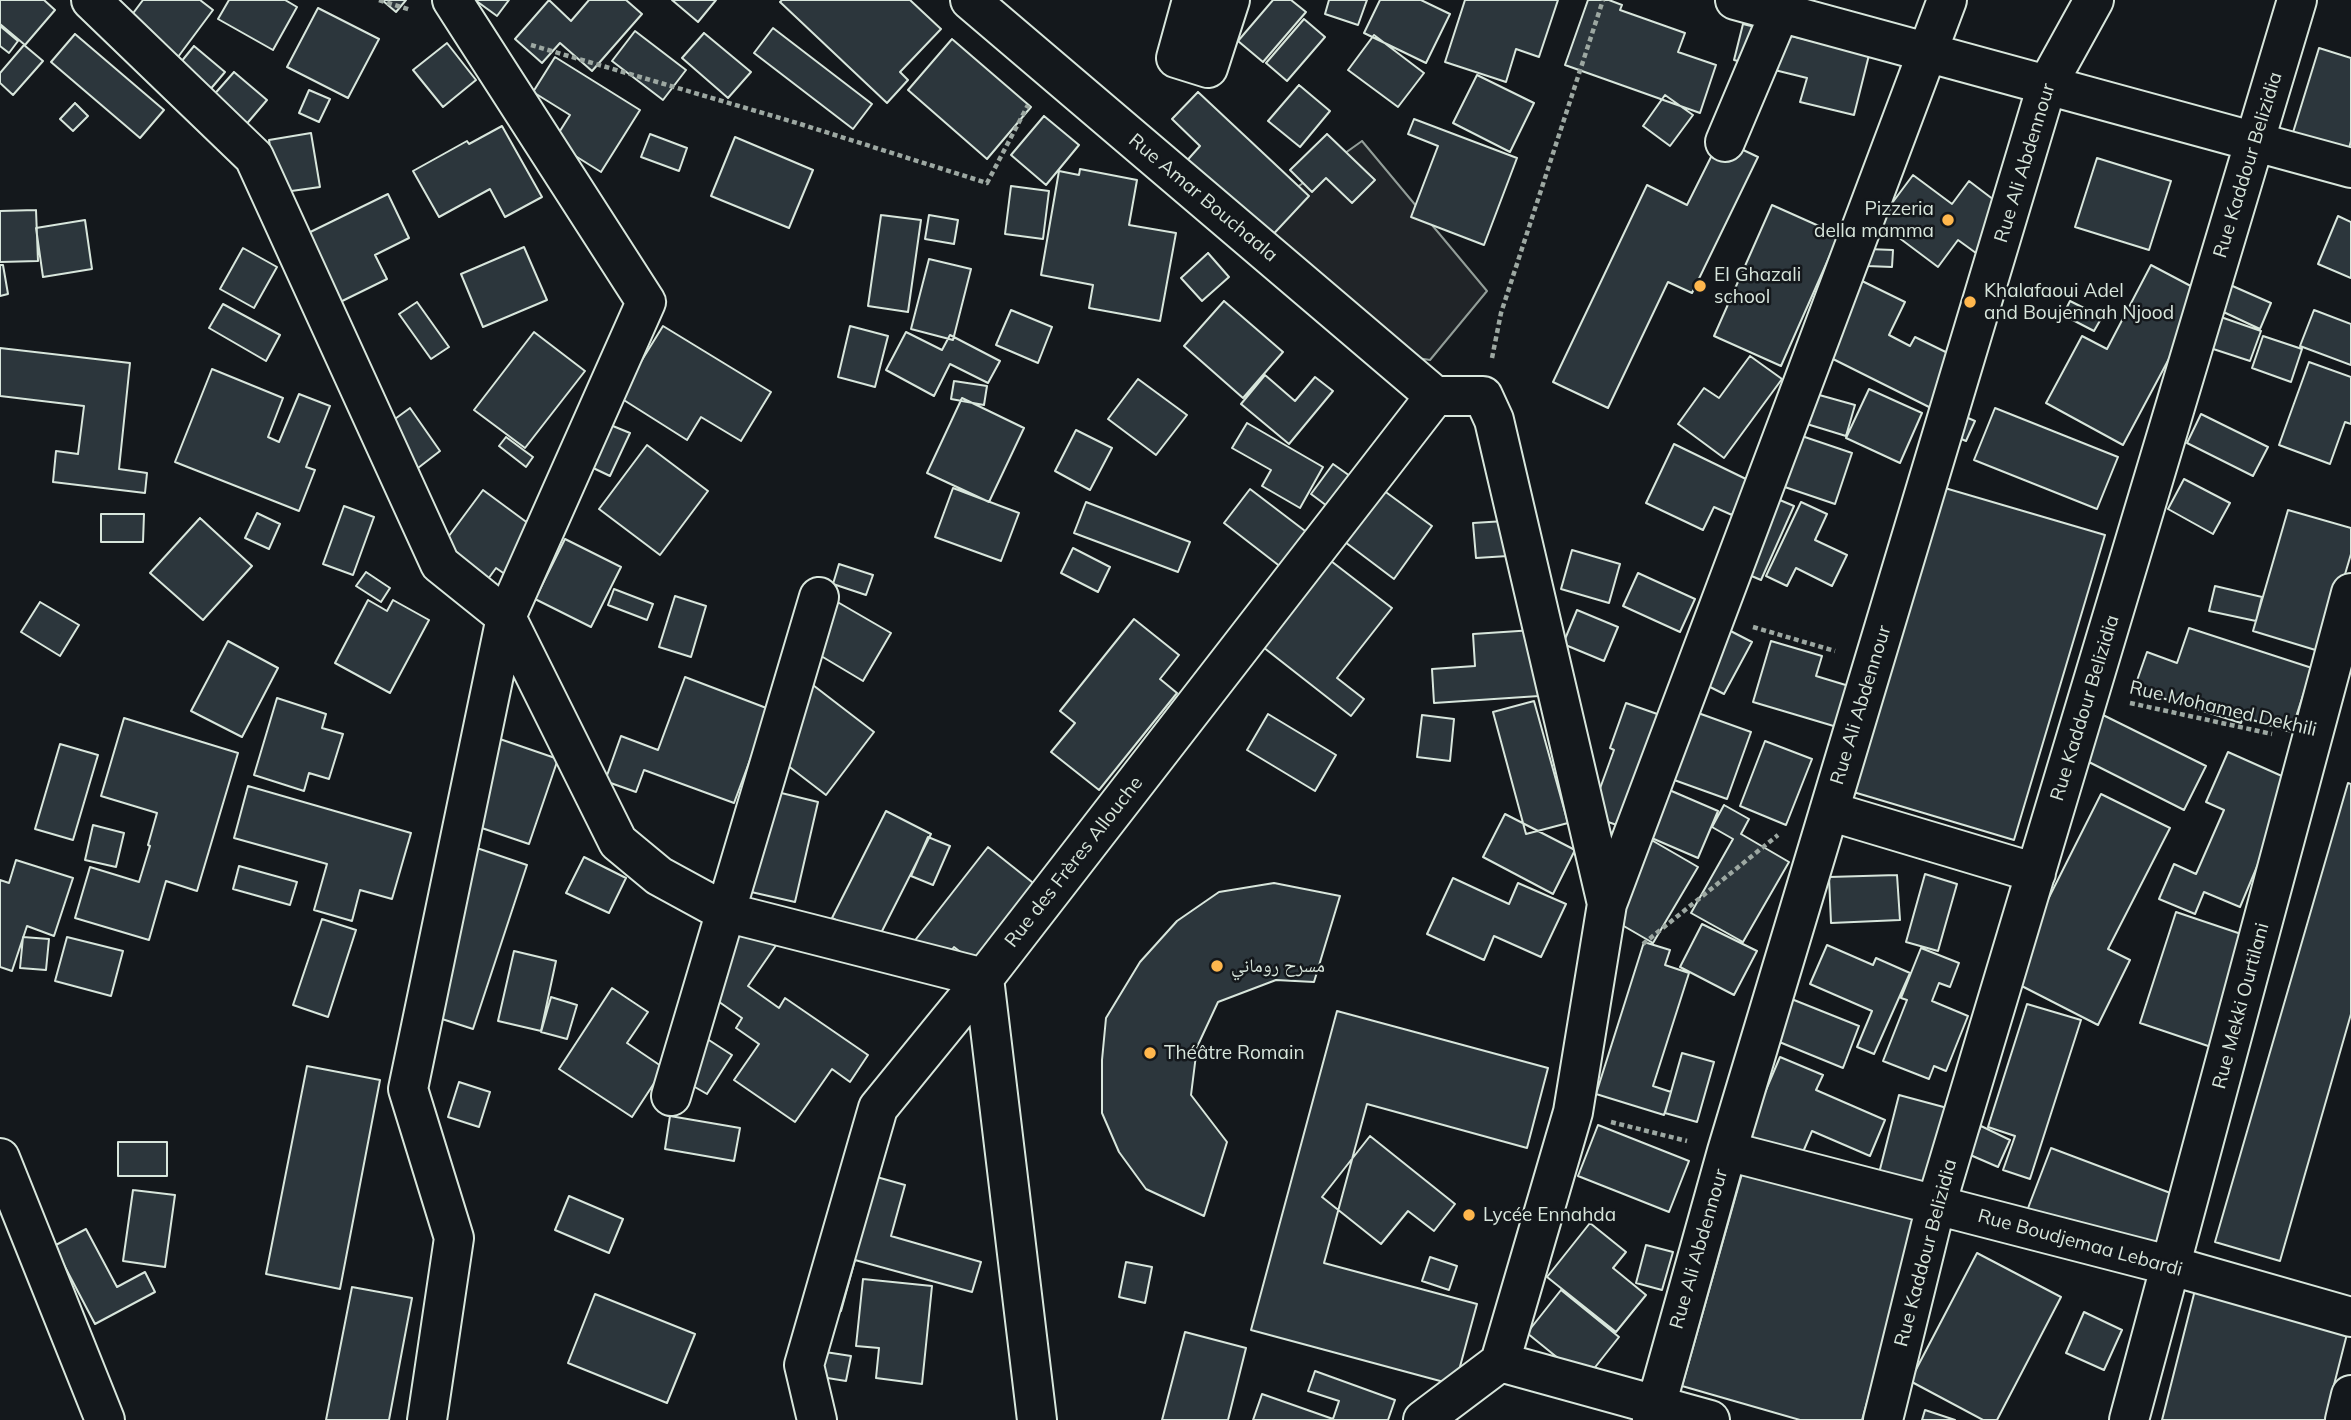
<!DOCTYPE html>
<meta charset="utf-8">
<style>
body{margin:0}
canvas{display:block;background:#14181c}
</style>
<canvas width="2351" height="1420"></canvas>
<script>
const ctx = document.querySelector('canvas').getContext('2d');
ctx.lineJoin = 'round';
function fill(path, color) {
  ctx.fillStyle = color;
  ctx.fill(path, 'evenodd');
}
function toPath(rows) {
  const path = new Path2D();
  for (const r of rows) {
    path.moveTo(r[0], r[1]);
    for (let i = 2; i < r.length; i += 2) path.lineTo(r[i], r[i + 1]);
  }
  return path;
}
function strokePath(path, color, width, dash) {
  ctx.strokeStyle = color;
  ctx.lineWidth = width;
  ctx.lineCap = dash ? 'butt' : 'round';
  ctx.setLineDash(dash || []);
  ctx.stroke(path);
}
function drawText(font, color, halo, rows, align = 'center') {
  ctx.font = font + ' Mulish,"Noto Naskh Arabic",sans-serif';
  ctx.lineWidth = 5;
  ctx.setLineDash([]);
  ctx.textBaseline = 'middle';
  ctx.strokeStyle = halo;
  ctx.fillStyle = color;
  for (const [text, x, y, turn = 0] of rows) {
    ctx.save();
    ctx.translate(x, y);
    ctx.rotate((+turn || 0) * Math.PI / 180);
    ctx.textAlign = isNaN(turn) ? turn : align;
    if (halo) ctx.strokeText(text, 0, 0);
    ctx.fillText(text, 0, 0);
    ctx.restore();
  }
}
const green = toPath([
 [1362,141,1487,291,1430,360,1405,356,1254,218,1362,141]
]);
const building = toPath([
 [0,0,44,0,55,10,25,45,0,24,0,0],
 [143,0,200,0,213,10,178,57,128,20,143,0],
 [229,0,285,0,297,7,273,50,218,19,229,0],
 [382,0,406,0,396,12,382,0],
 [475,0,509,0,497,16,475,0],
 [549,0,571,21,589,0,626,0,642,14,592,71,560,43,542,63,515,39,549,0],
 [672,0,716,0,698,22,672,0],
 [782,0,910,0,941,29,900,72,908,80,887,103,780,2,782,0],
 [1273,0,1291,0,1306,12,1263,62,1238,41,1273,0],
 [1329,0,1367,0,1358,25,1325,14,1329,0],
 [1380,0,1421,0,1450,14,1426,63,1364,33,1380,0],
 [1465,0,1558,0,1539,57,1516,49,1506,82,1445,62,1465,0],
 [1588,0,1609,0,1622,5,1620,10,1685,33,1678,52,1716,65,1700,113,1565,65,1588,0],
 [318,8,379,39,348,98,287,67,318,8],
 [1304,19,1325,37,1287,81,1266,63,1304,19],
 [1743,24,1869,55,1854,115,1800,102,1807,78,1734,60,1743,24],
 [0,26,18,41,9,53,0,46,0,26],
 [773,28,872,104,853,129,754,53,773,28],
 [635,31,686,70,663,100,612,61,635,31],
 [704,33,751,72,728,98,682,58,704,33],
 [75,34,164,110,140,138,51,62,75,34],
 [1374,35,1424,73,1398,107,1348,70,1374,35],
 [952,39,1031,107,987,159,908,90,952,39],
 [447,43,476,80,443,107,413,70,447,43],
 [24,45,43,61,13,95,0,83,0,73,24,45],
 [194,46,225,72,203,98,172,73,194,46],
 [2319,48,2351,58,2351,141,2347,156,2291,139,2319,48],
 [555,57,640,110,601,172,553,142,570,115,533,92,555,57],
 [234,72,267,100,244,127,211,98,234,72],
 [1477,75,1534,103,1510,152,1453,123,1477,75],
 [1299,85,1330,111,1300,147,1268,121,1299,85],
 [309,90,330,99,319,122,299,113,309,90],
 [1198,92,1309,196,1266,242,1183,165,1200,146,1172,119,1198,92],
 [1665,95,1693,115,1670,146,1643,126,1665,95],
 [75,103,88,116,73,131,60,119,75,103],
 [1044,116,1079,145,1046,185,1011,155,1044,116],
 [1414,119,1517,158,1484,245,1411,217,1438,146,1408,134,1414,119],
 [502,126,542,197,505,217,490,189,439,217,413,171,467,141,469,144,502,126],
 [311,133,320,187,277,193,269,140,311,133],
 [650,134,687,148,679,171,641,157,650,134],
 [1327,134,1375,180,1352,203,1326,178,1312,192,1290,170,1327,134],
 [735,137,813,170,789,228,711,196,735,137],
 [1720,139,1758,157,1692,293,1668,282,1608,408,1553,382,1647,185,1687,205,1720,139],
 [2097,158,2171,181,2149,250,2075,227,2097,158],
 [1080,169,1137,180,1129,225,1176,233,1160,321,1089,308,1093,285,1041,275,1059,171,1079,175,1080,169],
 [1913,175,1952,204,1969,181,2019,219,1987,261,1958,240,1938,267,1878,222,1913,175],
 [1011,186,1049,191,1043,239,1005,234,1011,186],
 [388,194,409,238,375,255,387,279,330,307,296,239,388,194],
 [1772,205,1839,235,1781,366,1714,336,1772,205],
 [36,210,38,261,0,262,0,211,36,210],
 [881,215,921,220,908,312,868,306,881,215],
 [929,215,958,220,954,244,925,239,929,215],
 [2338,216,2351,222,2351,278,2318,264,2338,216],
 [85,220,92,269,43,277,36,228,85,220],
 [524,247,547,300,483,327,461,274,524,247],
 [243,248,277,267,254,308,220,289,243,248],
 [1868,249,1893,250,1892,267,1867,266,1868,249],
 [1208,253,1229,277,1202,301,1181,278,1208,253],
 [929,259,971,269,953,340,911,329,929,259],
 [0,265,3,265,8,294,0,296,0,265],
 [2151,265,2204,293,2123,445,2046,403,2082,336,2107,349,2151,265],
 [1860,280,1905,302,1889,335,1910,346,1915,337,1960,359,1935,410,1823,354,1860,280],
 [2228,284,2271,303,2260,329,2217,309,2228,284],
 [1224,301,1283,352,1243,398,1184,346,1224,301],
 [2070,301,2102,317,2094,331,2063,315,2070,301],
 [417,302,449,347,431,359,399,314,417,302],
 [223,304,280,335,266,361,209,328,223,304],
 [1011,310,1052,327,1038,363,996,345,1011,310],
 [2314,310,2351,324,2351,365,2300,346,2314,310],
 [2215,315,2261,331,2250,361,2204,346,2215,315],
 [663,326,771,392,741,441,701,417,687,440,619,397,663,326],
 [850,326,888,336,875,387,838,377,850,326],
 [534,332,585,371,525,448,474,410,534,332],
 [906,332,942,350,950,335,1000,361,988,383,950,364,934,396,886,370,906,332],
 [2263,336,2302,349,2291,382,2252,368,2263,336],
 [0,348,130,363,119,469,147,473,145,493,53,482,56,451,78,454,84,406,0,396,0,348],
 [1750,356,1782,379,1724,458,1678,424,1704,388,1719,398,1750,356],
 [2309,362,2351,377,2351,424,2345,422,2330,464,2279,445,2309,362],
 [212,369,283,398,268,437,279,442,299,394,330,406,306,467,315,470,299,511,175,462,212,369],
 [1265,375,1295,401,1315,377,1333,391,1289,444,1241,404,1265,375],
 [1138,379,1187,415,1156,455,1108,419,1138,379],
 [954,381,987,386,984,405,951,399,954,381],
 [1869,389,1922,413,1900,463,1846,438,1869,389],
 [1805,391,1855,405,1846,436,1797,421,1805,391],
 [962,398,1024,428,989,502,927,473,962,398],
 [410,408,440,451,418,468,388,424,410,408],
 [1995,408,2118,457,2097,509,1974,460,1995,408],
 [1952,411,1975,421,1966,441,1943,431,1952,411],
 [2201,414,2268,447,2253,476,2187,443,2201,414],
 [1247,423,1323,467,1300,508,1262,486,1271,470,1232,448,1247,423],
 [608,424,630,433,610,476,589,466,608,424],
 [1076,430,1112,448,1090,490,1055,471,1076,430],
 [1790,432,1852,453,1835,504,1773,483,1790,432],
 [506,437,533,457,526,467,499,446,506,437],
 [1674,444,1748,480,1732,515,1714,507,1703,530,1646,503,1674,444],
 [647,445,708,491,660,555,599,509,647,445],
 [1333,464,1350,476,1327,506,1311,494,1333,464],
 [2184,479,2230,503,2213,534,2168,509,2184,479],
 [1938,486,2105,535,2014,840,1850,791,1938,486],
 [953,488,1019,513,1001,561,935,537,953,488],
 [1250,489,1313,537,1286,571,1224,523,1250,489],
 [483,490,544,535,512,579,496,568,483,586,437,552,483,490],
 [1383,490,1432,526,1394,579,1345,542,1383,490],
 [1768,495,1794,506,1761,580,1735,569,1768,495],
 [1086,502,1190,542,1178,572,1074,533,1086,502],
 [1801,502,1827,514,1815,540,1847,555,1832,586,1796,568,1787,586,1766,576,1801,502],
 [344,506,374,517,353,575,323,564,344,506],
 [2288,510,2351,528,2351,554,2322,652,2253,631,2288,510],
 [257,513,280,524,269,549,245,538,257,513],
 [101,514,144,514,143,542,101,542,101,514],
 [200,518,252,566,203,620,150,573,200,518],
 [1505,521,1508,556,1476,558,1473,523,1505,521],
 [565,539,621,567,591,627,535,599,565,539],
 [1073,548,1110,567,1098,592,1061,573,1073,548],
 [1572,550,1620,564,1609,603,1561,589,1572,550],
 [1331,561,1392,608,1337,678,1364,699,1351,716,1263,647,1331,561],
 [839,564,873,575,866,595,833,584,839,564],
 [366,572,390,588,381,602,356,586,366,572],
 [1638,573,1695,599,1680,632,1623,606,1638,573],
 [2215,586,2262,597,2256,621,2209,611,2215,586],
 [614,589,653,604,647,620,608,605,614,589],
 [675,596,706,606,691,657,659,647,675,596],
 [368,600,387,611,393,600,429,620,390,693,335,663,368,600],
 [834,600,891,633,863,681,806,647,834,600],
 [40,602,79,625,60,656,21,632,40,602],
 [1577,610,1618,627,1604,661,1563,644,1577,610],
 [1134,619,1179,655,1160,679,1177,693,1099,790,1051,752,1075,723,1060,711,1134,619],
 [1715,623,1752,642,1724,694,1688,676,1715,623],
 [2189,628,2312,668,2291,732,2243,717,2241,723,2134,689,2147,652,2177,663,2189,628],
 [1534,630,1539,696,1434,703,1432,669,1475,666,1473,634,1534,630],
 [228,641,278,668,242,737,191,711,228,641],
 [1771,641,1822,656,1816,676,1849,686,1837,727,1753,702,1771,641],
 [685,677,769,709,734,803,644,770,636,792,605,781,621,736,658,750,685,677],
 [809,682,874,732,826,795,761,745,809,682],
 [277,698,326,714,322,728,343,734,329,779,309,773,304,791,254,775,277,698],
 [1534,701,1568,823,1526,834,1493,712,1534,701],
 [1626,703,1663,716,1623,827,1590,816,1614,750,1610,748,1626,703],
 [1687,709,1751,732,1727,799,1663,776,1687,709],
 [1268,714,1336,755,1315,791,1247,750,1268,714],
 [2101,714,2206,766,2184,810,2079,757,2101,714],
 [1422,715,1454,719,1450,761,1417,757,1422,715],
 [124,718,238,753,197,891,166,881,149,940,75,918,90,867,139,882,150,846,148,845,157,813,101,796,124,718],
 [494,737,558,759,529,844,464,822,494,737],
 [1765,741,1812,759,1786,825,1740,806,1765,741],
 [60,744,98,755,73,840,35,829,60,744],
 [2228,752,2293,781,2240,907,2204,892,2195,914,2159,899,2174,864,2196,874,2224,810,2206,802,2228,752],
 [2348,783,2351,784,2351,1014,2280,1261,2215,1242,2348,783],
 [248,786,411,833,392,899,360,890,352,921,314,910,327,864,234,838,248,786],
 [1660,786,1718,811,1698,858,1640,833,1660,786],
 [761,788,818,802,795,902,738,889,761,788],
 [2101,794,2170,828,2108,949,2130,960,2098,1025,2008,979,2101,794],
 [1724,805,1749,819,1741,834,1789,862,1743,942,1691,913,1733,839,1712,827,1724,805],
 [886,811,931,834,877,941,832,918,886,811],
 [1505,814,1575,850,1553,894,1483,857,1505,814],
 [93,825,124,833,116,867,85,860,93,825],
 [928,837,950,846,933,885,911,876,928,837],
 [1648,838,1698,867,1653,943,1603,914,1648,838],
 [465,844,527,865,473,1029,411,1009,465,844],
 [988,847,1037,886,976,964,954,947,937,969,909,948,988,847],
 [584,857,626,878,609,913,566,893,584,857],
 [16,860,73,878,54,936,27,926,12,971,0,967,0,880,9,883,16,860],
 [239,866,297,882,290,905,233,889,239,866],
 [1925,874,1957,884,1938,951,1906,942,1925,874],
 [1897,875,1900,920,1831,923,1829,877,1897,875],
 [1453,878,1509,904,1518,883,1566,904,1541,957,1494,936,1484,960,1427,934,1453,878],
 [1274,883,1340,896,1314,982,1276,980,1218,1002,1197,1047,1191,1095,1227,1142,1204,1216,1146,1189,1119,1152,1102,1113,1102,1060,1106,1018,1140,962,1177,921,1219,892,1274,883],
 [736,911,779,941,748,986,779,1008,785,998,868,1055,850,1082,832,1069,795,1122,734,1080,759,1044,736,1028,742,1018,688,980,736,911],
 [2176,912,2250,937,2214,1048,2140,1023,2176,912],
 [322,919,356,930,328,1017,293,1005,322,919],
 [1702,924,1757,951,1734,995,1680,967,1702,924],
 [23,937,49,939,46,970,20,968,23,937],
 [67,937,123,951,111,996,55,981,67,937],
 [1644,942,1670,950,1665,965,1689,973,1653,1086,1671,1092,1664,1115,1596,1094,1644,942],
 [1827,945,1873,965,1876,958,1910,973,1874,1054,1857,1047,1872,1011,1810,984,1827,945],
 [1921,948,1959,963,1950,987,1939,983,1932,1001,1968,1016,1946,1071,1934,1066,1929,1079,1883,1061,1907,1000,1901,998,1921,948],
 [514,951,556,961,541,1031,498,1021,514,951],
 [612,988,648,1012,627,1043,664,1068,632,1117,559,1069,612,988],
 [551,997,577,1005,567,1039,541,1032,551,997],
 [1789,998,1859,1026,1843,1068,1772,1039,1789,998],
 [2027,1004,2081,1020,2030,1179,2003,1170,2015,1136,1988,1127,2027,1004],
 [1337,1011,1548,1068,1527,1148,1367,1104,1324,1263,1477,1304,1455,1385,1251,1330,1337,1011],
 [698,1033,732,1055,707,1094,672,1074,698,1033],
 [1682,1053,1714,1062,1697,1122,1665,1113,1682,1053],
 [1780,1057,1823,1075,1816,1090,1885,1120,1870,1156,1812,1131,1797,1166,1743,1144,1780,1057],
 [307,1066,380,1080,340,1289,266,1274,307,1066],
 [459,1082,490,1092,479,1127,448,1117,459,1082],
 [1899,1095,1951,1109,1930,1194,1877,1181,1899,1095],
 [670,1116,740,1128,734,1161,665,1149,670,1116],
 [1598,1125,1689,1161,1669,1212,1578,1176,1598,1125],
 [1981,1126,2010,1140,1998,1167,1968,1154,1981,1126],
 [1370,1136,1455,1204,1434,1231,1408,1211,1381,1244,1322,1197,1370,1136],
 [118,1142,167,1142,167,1176,118,1176,118,1142],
 [2051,1148,2181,1197,2156,1265,2025,1216,2051,1148],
 [845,1168,905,1185,891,1236,981,1262,972,1292,855,1260,841,1311,809,1302,845,1168],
 [1743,1170,1919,1220,1862,1420,1800,1420,1682,1386,1743,1170],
 [133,1190,175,1195,165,1267,123,1261,133,1190],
 [569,1196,623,1219,609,1253,555,1230,569,1196],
 [1590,1223,1626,1252,1613,1268,1646,1295,1616,1332,1547,1277,1590,1223],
 [86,1229,117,1287,145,1272,155,1292,95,1324,54,1246,86,1229],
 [1646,1245,1673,1252,1662,1290,1636,1283,1646,1245],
 [1977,1253,2061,1297,1997,1420,1983,1420,1910,1381,1977,1253],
 [1430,1257,1457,1266,1449,1290,1422,1281,1430,1257],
 [1126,1262,1152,1267,1145,1303,1119,1297,1126,1262],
 [863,1279,932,1286,922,1384,876,1378,879,1348,856,1346,863,1279],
 [352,1287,412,1298,389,1420,326,1420,352,1287],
 [1561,1290,1619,1337,1585,1380,1527,1333,1561,1290],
 [2195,1290,2348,1330,2325,1420,2162,1420,2195,1290],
 [595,1294,695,1334,667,1403,568,1363,595,1294],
 [2084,1312,2122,1330,2104,1370,2066,1353,2084,1312],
 [1185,1332,1246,1348,1228,1420,1162,1420,1185,1332],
 [819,1351,851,1356,846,1381,815,1376,819,1351],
 [1315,1371,1395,1400,1388,1420,1253,1420,1262,1394,1333,1419,1339,1401,1308,1391,1315,1371],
 [1925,1410,1955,1420,1922,1420,1925,1410]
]);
const path = toPath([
 [379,0,411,10],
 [531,45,797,123,987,183,1028,105],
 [1492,358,1501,313,1603,0],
 [1753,627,1835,651],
 [2130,703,2272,734],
 [1643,944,1778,835],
 [1611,1122,1687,1141]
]);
const minor = toPath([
 [91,0,254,157,440,564,506,617,618,842,659,876,725,912,984,978,1037,1420],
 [970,0,1435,396],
 [1192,0,1176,58,1208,68,1230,0],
 [1735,0,2351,168],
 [1725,142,1785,0],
 [1829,811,2036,873],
 [671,1096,819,597],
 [1727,1151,2172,1266,2351,1317],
 [0,1158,105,1420],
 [427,1420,454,1238,408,1089,506,617,646,302,452,0],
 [817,1420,804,1365,878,1108,984,978,1435,396,1483,396,1494,420,1607,904],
 [1423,1420,1500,1362],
 [1652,1420,1727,1151,2047,85,2094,0],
 [1710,1420,1500,1362,1573,1112,1607,904,1947,0],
 [1883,1420,1936,1205,2297,0],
 [2129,1420,2351,593],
 [2345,1420,2351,1395]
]);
const markers = [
 [1948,220,7,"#ffb74d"],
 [1700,286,7,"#ffb74d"],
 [1970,302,7,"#ffb74d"],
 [1217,966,7,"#ffb74d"],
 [1150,1053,7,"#ffb74d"],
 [1469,1215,7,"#ffb74d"]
];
const streetNames = [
 ["Rue Ali Abdennour",2025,163,-73],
 ["Rue Kaddour Belizidia",2248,165,-73],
 ["Rue Amar Bouchaala",1203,198,40],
 ["Rue Ali Abdennour",1861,705,-73],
 ["Rue Kaddour Belizidia",2085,708,-73],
 ["Rue Mohamed Dekhili",2223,709,13],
 ["Rue des Frères Allouche",1074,862,-52],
 ["Rue Mekki Ourtilani",2241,1006,-75],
 ["Rue Boudjemaa Lebardi",2080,1243,15],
 ["Rue Ali Abdennour",1699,1249,-74],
 ["Rue Kaddour Belizidia",1926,1253,-75]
];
const poiNames = [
 ["Pizzeria",1934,209,"right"],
 ["della mamma",1934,231,"right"],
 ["El Ghazali",1714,275],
 ["school",1714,297],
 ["Khalafaoui Adel",1984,291],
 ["and Boujennah Njood",1984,313],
 ["مسرح روماني",1231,966],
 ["Théâtre Romain",1164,1053],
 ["Lycée Ennahda",1483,1215]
];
fill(green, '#202428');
strokePath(green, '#939e99', 2);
fill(building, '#2c363c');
strokePath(building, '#d8e6dc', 2);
strokePath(minor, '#d8e6dc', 42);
strokePath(path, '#9da8a2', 4.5, [5, 3.5]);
strokePath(minor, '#14181c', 38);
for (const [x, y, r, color] of markers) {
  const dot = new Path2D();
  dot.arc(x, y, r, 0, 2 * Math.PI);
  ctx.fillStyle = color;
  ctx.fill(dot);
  strokePath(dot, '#14181c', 2.5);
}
drawText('19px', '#d8e6dc', '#14181c', streetNames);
drawText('19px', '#d8e6dc', '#14181c', poiNames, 'left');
</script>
